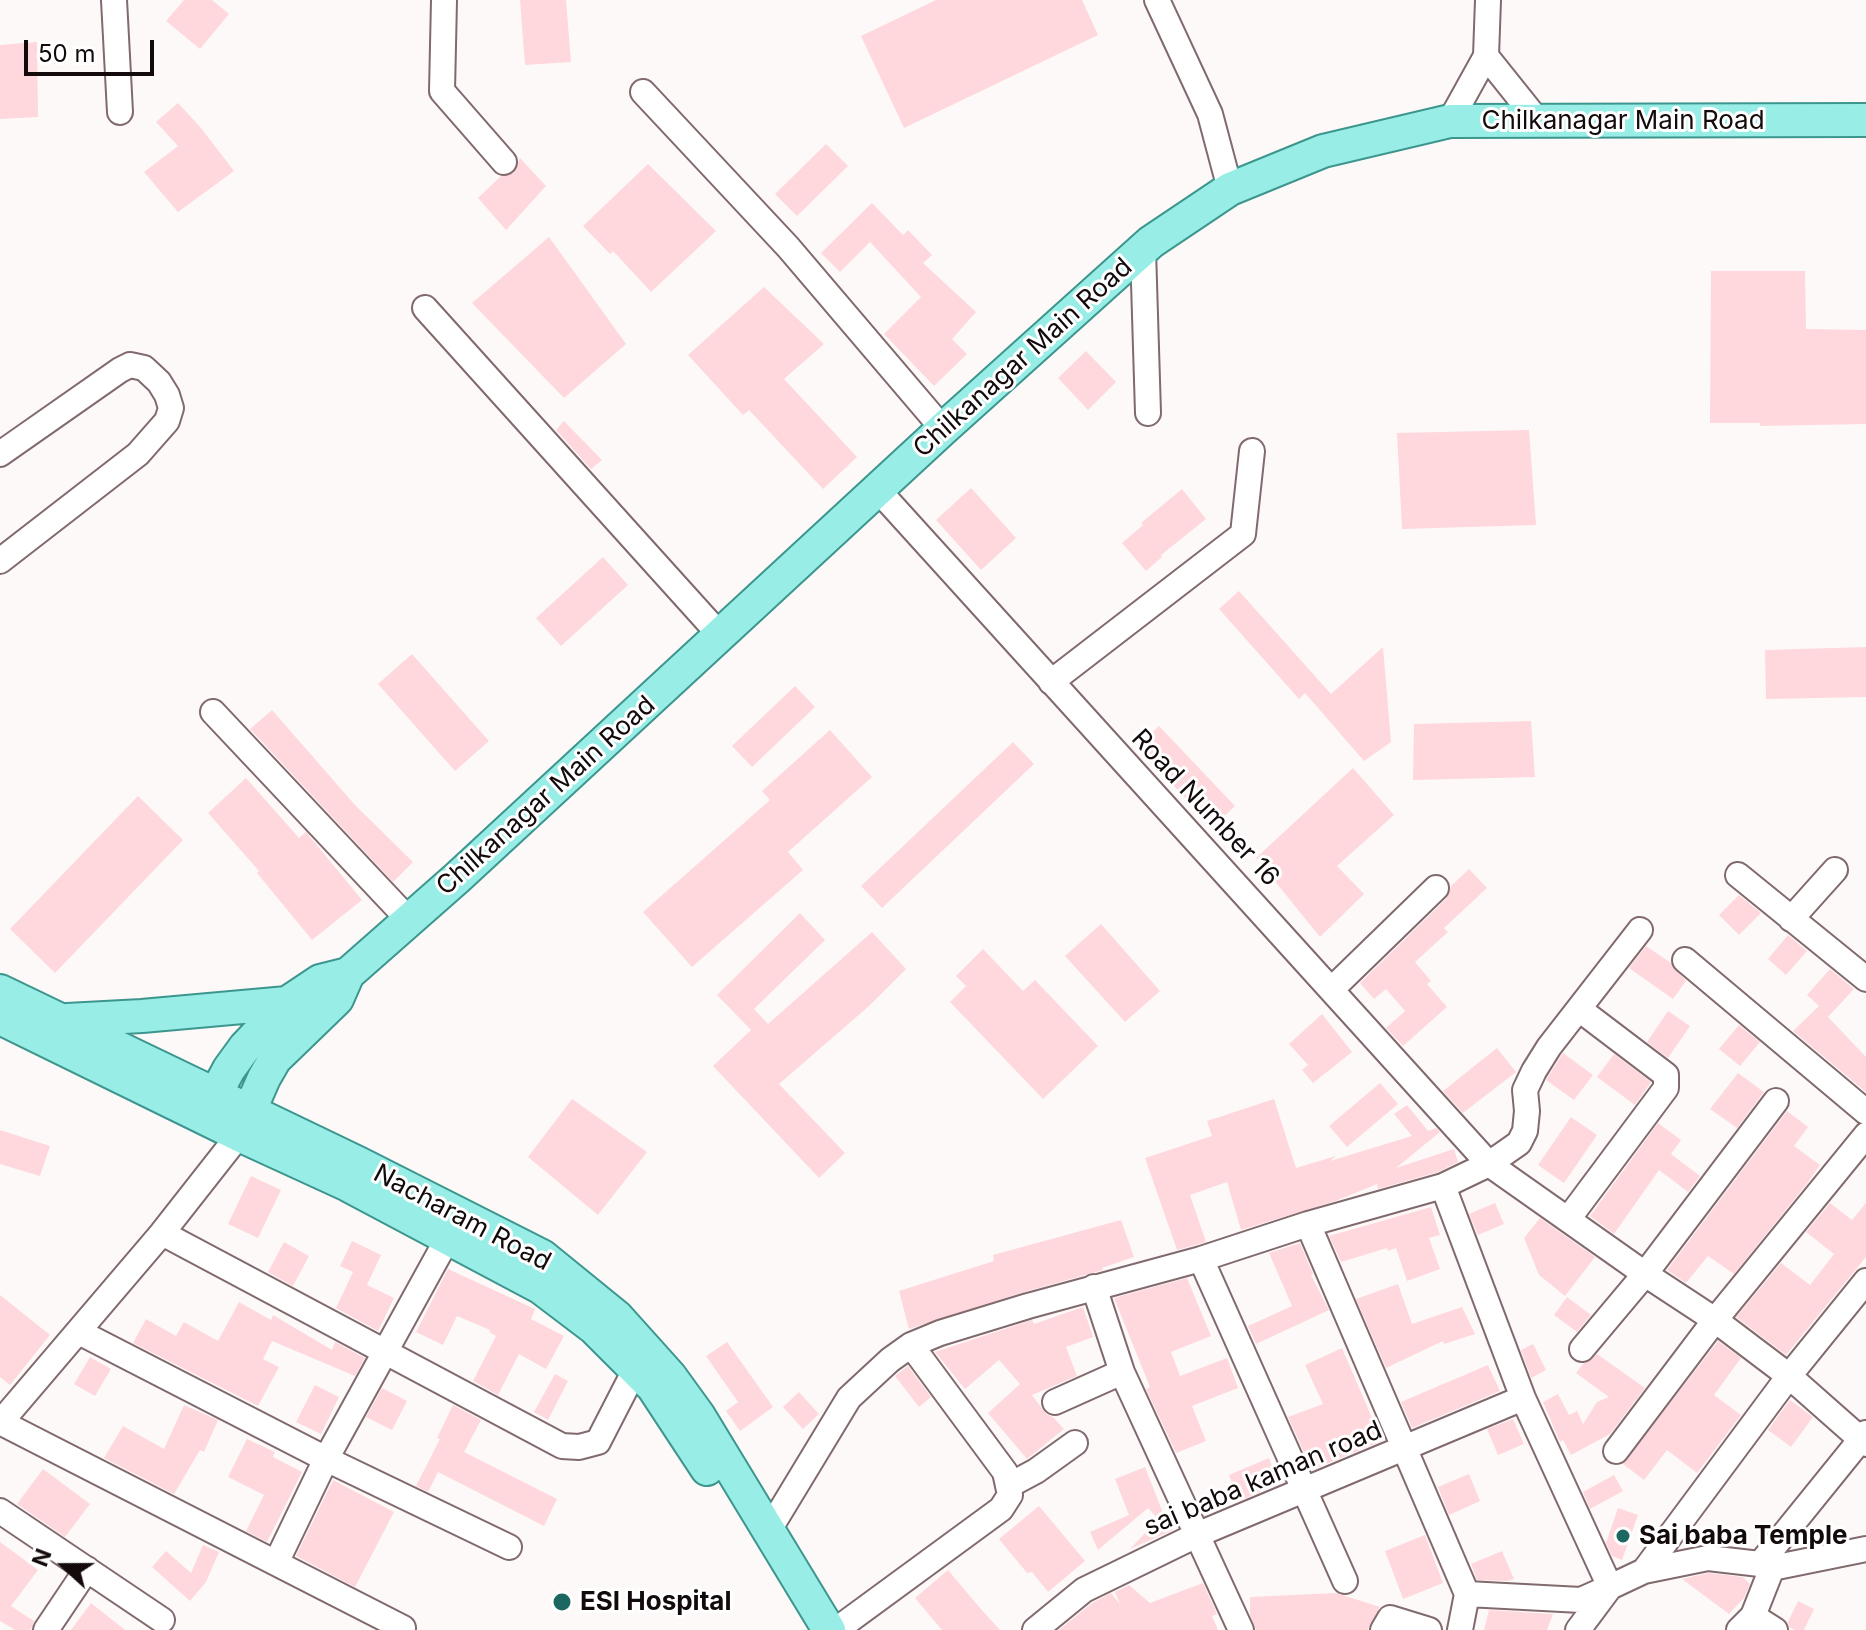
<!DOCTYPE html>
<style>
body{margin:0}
#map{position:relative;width:1866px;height:1630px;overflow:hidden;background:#fef9f9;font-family:Inter,sans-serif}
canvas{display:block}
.north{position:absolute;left:24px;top:1526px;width:80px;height:80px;-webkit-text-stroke:6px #fff;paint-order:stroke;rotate:291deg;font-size:22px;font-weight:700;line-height:32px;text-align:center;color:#120a0b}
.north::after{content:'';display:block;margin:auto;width:28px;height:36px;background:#120a0b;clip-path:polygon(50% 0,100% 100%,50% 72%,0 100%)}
.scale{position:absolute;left:24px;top:40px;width:130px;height:36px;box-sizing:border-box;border:4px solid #120a0b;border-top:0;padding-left:10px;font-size:24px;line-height:28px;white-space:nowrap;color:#120a0b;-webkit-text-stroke:6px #fff;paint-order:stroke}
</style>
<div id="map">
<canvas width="1866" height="1630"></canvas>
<div class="north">N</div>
<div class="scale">50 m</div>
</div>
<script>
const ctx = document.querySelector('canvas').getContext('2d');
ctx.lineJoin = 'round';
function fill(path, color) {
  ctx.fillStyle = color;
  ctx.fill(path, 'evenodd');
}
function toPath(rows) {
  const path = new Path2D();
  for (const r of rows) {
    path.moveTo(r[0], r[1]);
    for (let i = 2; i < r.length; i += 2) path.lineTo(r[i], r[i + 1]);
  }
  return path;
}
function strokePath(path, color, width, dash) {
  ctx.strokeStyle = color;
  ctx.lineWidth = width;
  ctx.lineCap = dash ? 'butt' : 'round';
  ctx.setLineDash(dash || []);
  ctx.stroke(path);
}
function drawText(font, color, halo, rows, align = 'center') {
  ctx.font = font + ' Inter,sans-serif';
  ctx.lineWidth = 6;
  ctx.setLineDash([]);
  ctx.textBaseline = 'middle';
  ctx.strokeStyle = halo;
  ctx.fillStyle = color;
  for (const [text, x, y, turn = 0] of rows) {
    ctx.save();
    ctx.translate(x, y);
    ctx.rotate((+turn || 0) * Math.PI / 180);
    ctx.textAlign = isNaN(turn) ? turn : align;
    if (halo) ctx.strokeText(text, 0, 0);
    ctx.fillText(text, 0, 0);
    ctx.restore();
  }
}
const building = toPath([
 [184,0,212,0,229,14,200,49,166,21],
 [520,0,566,0,571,62,525,65],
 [936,0,1082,0,1098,35,904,128,861,36],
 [37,42,38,117,0,119,0,45],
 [178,103,201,128,234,171,178,212,144,172,178,146,156,122],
 [826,144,848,166,797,216,775,194],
 [520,158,546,186,506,230,478,198,501,176,514,173],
 [648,164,716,231,651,292,613,251,610,254,583,226],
 [872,203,903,235,908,230,932,255,923,263,976,312,952,339,967,354,934,386,884,334,921,297,870,242,840,272,821,253],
 [549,237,626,344,564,398,472,303],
 [1711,271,1805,271,1806,329,1866,330,1866,424,1760,426,1760,423,1710,423],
 [764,287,824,344,784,379,857,457,823,489,749,410,743,415,688,355],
 [1086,351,1116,382,1088,410,1058,378],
 [564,421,602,460,591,469,556,430],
 [1529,430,1536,525,1402,529,1397,433],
 [971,488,1016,538,981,570,936,520],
 [1182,489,1206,519,1161,555,1162,557,1146,571,1122,543,1143,525,1141,523],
 [603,557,628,585,561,646,536,618],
 [1239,591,1331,694,1383,647,1391,742,1364,761,1305,693,1299,699,1219,609],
 [1866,647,1866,697,1766,699,1765,650],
 [412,654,489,741,455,771,378,684],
 [795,686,815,707,752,767,732,746],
 [272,710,355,805,413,862,393,882,250,729],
 [1531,721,1535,777,1413,780,1414,724],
 [1159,726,1235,806,1213,827,1137,747],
 [830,730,872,777,788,852,803,870,692,967,643,912,770,800,762,791],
 [1013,742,1034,764,882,908,861,886],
 [1353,768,1394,815,1337,866,1364,894,1320,937,1256,858],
 [246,778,299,838,306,832,362,900,312,940,257,873,259,871,208,813],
 [138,796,183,840,55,973,10,929],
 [1469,869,1487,888,1444,928,1448,932,1415,962,1431,981,1427,984,1447,1007,1403,1046,1386,1028,1405,1011,1386,989,1374,999,1360,983,1446,899,1451,886],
 [1739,895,1761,913,1739,935,1719,915],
 [800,913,825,940,754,1009,768,1024,872,932,906,969,869,1006,779,1084,845,1153,819,1178,713,1066,751,1030,717,995],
 [1101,924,1160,991,1125,1022,1065,956],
 [1788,935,1807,951,1786,975,1768,959],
 [1646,946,1671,963,1686,981,1673,999,1629,968],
 [983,949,1023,991,1035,980,1098,1046,1043,1099,950,1002,966,986,956,976],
 [1830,969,1854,989,1828,1017,1866,1057,1866,1092,1793,1031,1819,1006,1807,995],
 [1668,1011,1690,1026,1668,1058,1647,1042],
 [1322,1014,1352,1052,1313,1083,1302,1070,1308,1065,1289,1044],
 [1739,1025,1760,1042,1740,1066,1719,1049],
 [1497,1048,1516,1072,1463,1113,1443,1091],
 [1563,1053,1593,1075,1574,1100,1546,1080],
 [1614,1054,1651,1082,1635,1105,1597,1077],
 [1738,1073,1764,1092,1737,1128,1710,1109],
 [1380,1083,1398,1104,1347,1147,1329,1126],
 [572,1099,647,1152,598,1215,528,1157],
 [1274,1099,1296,1168,1336,1156,1330,1161,1412,1136,1394,1114,1407,1105,1428,1131,1436,1128,1440,1132,1396,1168,1454,1149,1458,1162,1438,1172,1378,1189,1377,1184,1338,1200,1241,1230,1227,1182,1190,1195,1206,1242,1177,1250,1145,1158,1212,1136,1207,1121],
 [1787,1111,1808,1127,1794,1146,1820,1165,1806,1185,1734,1274,1708,1256,1686,1283,1667,1270],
 [1571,1117,1597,1135,1564,1183,1538,1165],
 [1658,1123,1681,1140,1671,1154,1700,1176,1688,1192,1659,1170,1614,1234,1590,1216],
 [0,1130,50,1146,40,1176,0,1164],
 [251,1176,281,1190,258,1238,228,1224],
 [1495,1203,1504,1224,1478,1235,1469,1214],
 [1830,1203,1852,1220,1866,1203,1866,1257,1786,1355,1736,1317,1781,1263,1810,1285,1834,1254,1806,1232],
 [1431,1207,1440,1235,1429,1238,1440,1269,1407,1281,1396,1248,1388,1251,1387,1248,1341,1262,1329,1236],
 [1540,1218,1595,1257,1565,1296,1539,1275,1524,1238],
 [1121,1220,1134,1257,1102,1268,1103,1270,1024,1292,909,1329,899,1291,994,1261,993,1255],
 [352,1241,381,1255,367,1285,394,1298,378,1331,336,1308,353,1272,340,1266],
 [284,1242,309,1256,293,1286,268,1272],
 [1300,1243,1313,1274,1311,1275,1329,1310,1256,1344,1248,1326,1292,1306,1269,1253],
 [448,1269,535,1309,531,1319,564,1336,546,1369,519,1354,498,1395,473,1381,496,1336,489,1332,490,1330,457,1316,443,1345,416,1332],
 [1187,1278,1211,1336,1171,1352,1180,1376,1227,1358,1238,1388,1192,1406,1206,1441,1176,1453,1146,1389,1150,1387,1114,1298],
 [1398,1284,1412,1324,1462,1307,1475,1334,1444,1344,1443,1341,1386,1368,1356,1299],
 [0,1295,50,1335,10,1385,0,1377],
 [1567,1297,1591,1315,1577,1332,1554,1315],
 [239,1302,271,1320,273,1315,332,1350,335,1342,365,1358,355,1376,272,1341,263,1359,279,1367,258,1406,133,1343,146,1319,176,1336,184,1322,218,1341],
 [1083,1307,1093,1337,1066,1347,1077,1376,1032,1395,1046,1414,1053,1417,1064,1429,1027,1459,988,1413,1020,1384,999,1360,965,1389,935,1352,1032,1320,1034,1324],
 [1718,1341,1741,1358,1714,1395,1741,1415,1697,1473,1667,1450,1644,1480,1623,1464],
 [727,1342,773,1407,740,1431,726,1411,738,1402,706,1356],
 [1533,1344,1546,1370,1531,1378,1521,1350],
 [1342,1348,1382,1441,1312,1470,1288,1417,1323,1404,1305,1365],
 [1597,1354,1645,1388,1610,1434,1571,1455,1563,1440,1560,1442,1543,1402,1558,1394,1569,1415,1577,1411,1583,1424,1597,1402,1609,1397,1576,1373,1583,1364],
 [90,1357,111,1369,95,1396,74,1384],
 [1488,1365,1500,1391,1412,1428,1401,1402],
 [908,1366,931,1397,919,1407,895,1376],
 [555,1374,568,1381,548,1420,534,1412],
 [315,1385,339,1397,321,1434,296,1422],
 [382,1388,407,1401,392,1430,366,1417],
 [799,1392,819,1414,803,1429,783,1407],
 [1790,1400,1813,1417,1791,1447,1768,1430],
 [184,1405,218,1420,204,1452,200,1450,174,1494,104,1458,123,1426,164,1449],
 [453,1405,481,1420,464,1452,557,1499,544,1526,438,1472,428,1492,416,1486,440,1439,437,1438],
 [1513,1419,1524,1444,1498,1455,1487,1429],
 [247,1439,275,1452,273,1457,302,1472,267,1542,246,1531,264,1495,228,1477],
 [1269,1458,1279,1484,1239,1501,1229,1475],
 [1145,1467,1163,1513,1165,1511,1173,1530,1130,1549,1158,1519,1148,1508,1098,1550,1090,1532,1129,1515,1115,1479],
 [43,1469,90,1504,65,1537,17,1504],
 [1469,1474,1480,1501,1449,1515,1438,1487],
 [1614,1475,1623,1491,1590,1509,1583,1492],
 [333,1480,394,1512,355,1587,296,1556],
 [1039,1506,1085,1561,1048,1592,1032,1572,1027,1573,999,1539],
 [1618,1508,1638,1515,1622,1560,1612,1556,1606,1543],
 [1425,1535,1443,1583,1403,1599,1385,1551],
 [0,1542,38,1570,11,1606,34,1621,31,1630,15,1630,0,1621],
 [203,1545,219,1552,206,1582,190,1601,152,1567,166,1551,191,1573],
 [1502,1551,1514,1579,1508,1581,1477,1580,1471,1564],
 [948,1570,980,1608,1000,1630,942,1630,915,1598],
 [1709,1573,1743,1577,1750,1584,1744,1598,1729,1614,1682,1579],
 [1203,1583,1217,1614,1212,1616,1218,1630,1059,1630,1092,1603,1111,1593,1120,1604,1115,1592,1129,1585,1150,1603],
 [1336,1593,1380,1607,1368,1630,1256,1630,1250,1615,1250,1597],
 [1798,1601,1814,1609,1804,1630,1795,1630,1789,1627,1788,1622],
 [91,1603,125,1630,71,1630],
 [1489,1610,1553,1614,1547,1630,1484,1630]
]);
const minor = toPath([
 [114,0,120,112],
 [444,0,442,91,504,162],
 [1157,0,1210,114,1230,189],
 [1486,56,1538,121],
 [643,92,788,247,943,429],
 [1450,121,1486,56,1488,0],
 [1143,250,1148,413],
 [425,308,720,635],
 [0,454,120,370,130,365,144,368,159,382,167,395,171,408,167,421,138,454,0,561],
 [878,490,1489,1164,1645,1274,1715,1320,1789,1376,1866,1444],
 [1051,682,1243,534,1252,451],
 [213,712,408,919],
 [1738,875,1866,979],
 [1791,919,1835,870],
 [1685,960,1866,1112],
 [1332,989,1436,888],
 [1443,1186,1523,1398,1610,1587,1581,1600,1467,1594],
 [1569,1218,1666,1088,1666,1075,1579,1009],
 [1308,1224,1467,1594,1460,1630],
 [162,1233,562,1446,579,1447,598,1442,635,1370],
 [1201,1259,1345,1581],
 [1094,1287,1122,1372,1241,1630],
 [79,1332,326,1459,509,1547],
 [1582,1349,1645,1274,1776,1101],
 [1055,1402,1122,1372],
 [0,1422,403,1628],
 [0,1423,162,1233,239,1135],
 [1616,1451,1715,1320,1866,1135],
 [1008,1486,1036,1471,1075,1443],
 [0,1511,162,1620],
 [769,1530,849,1398,890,1360,911,1345,940,1333,1028,1306,1201,1259,1308,1224,1443,1186,1489,1164,1519,1143,1525,1131,1527,1111,1525,1090,1534,1071,1549,1047,1640,930],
 [276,1563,326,1459,449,1236],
 [1760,1564,1866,1433],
 [1772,1568,1866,1549],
 [1644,1571,1789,1376,1866,1281],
 [1753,1616,1775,1630],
 [46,1630,87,1569],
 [836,1630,1001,1509,1010,1495,1005,1472,911,1345],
 [1035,1630,1084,1590,1199,1534,1523,1398],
 [1383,1630,1390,1618,1429,1630],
 [1578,1630,1610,1587,1644,1571,1708,1558,1760,1564,1772,1568],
 [1739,1630,1753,1616,1772,1568]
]);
const major = toPath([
 [0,991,358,1163,542,1256,617,1317,670,1376,699,1416,829,1630],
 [0,1018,239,1135,348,1185,540,1287,594,1328,653,1387,707,1469],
 [67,1020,142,1016,287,1003],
 [206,1112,229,1069,245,1047,287,1003,320,981,348,974],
 [239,1135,264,1078,275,1059,337,999,348,974,457,878,943,429,1151,242,1230,189,1323,151,1450,121,1866,120]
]);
const markers = [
 [1623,1536,8,"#1d6761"],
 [562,1602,10,"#1d6761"]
];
const streetNames = [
 ["Chilkanagar Main Road",1623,121],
 ["Chilkanagar Main Road",1023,358,-42],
 ["Chilkanagar Main Road",546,796,-42],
 ["Road Number 16",1205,808,47],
 ["Nacharam Road",462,1218,28],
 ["sai baba kaman road",1263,1479,-23]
];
const poiNames = [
 ["Sai baba Temple",1639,1536],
 ["ESI Hospital",580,1602]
];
fill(building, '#fed8dc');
strokePath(minor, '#816a6d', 28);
strokePath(major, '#3c968e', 36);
strokePath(minor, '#fff', 24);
strokePath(major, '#98eee6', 32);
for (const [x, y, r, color] of markers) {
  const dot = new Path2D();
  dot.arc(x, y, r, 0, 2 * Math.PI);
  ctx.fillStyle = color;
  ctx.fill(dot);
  strokePath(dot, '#fff', 3);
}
drawText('26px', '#120a0b', '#fff', streetNames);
drawText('bold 26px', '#120a0b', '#fff', poiNames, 'left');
</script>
